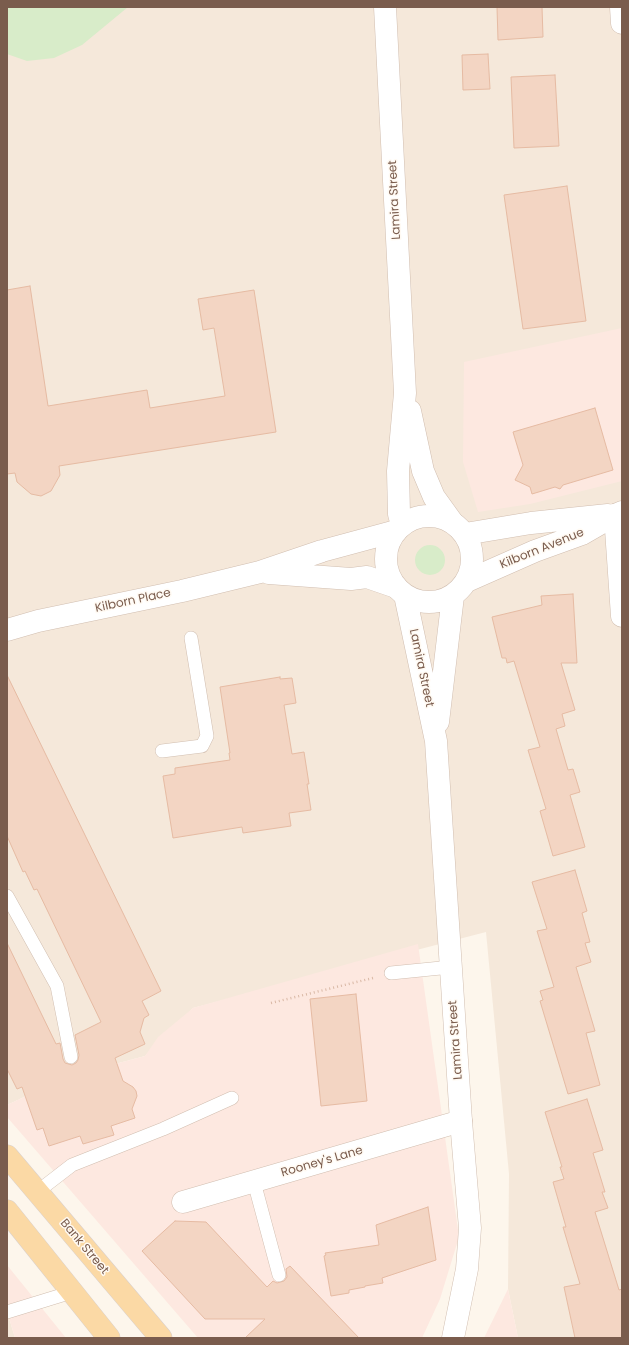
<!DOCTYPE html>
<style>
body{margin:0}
#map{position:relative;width:629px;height:1345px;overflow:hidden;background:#fdf6ec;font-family:Poppins,sans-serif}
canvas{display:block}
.frame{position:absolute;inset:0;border:8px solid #7a5c4d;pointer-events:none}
</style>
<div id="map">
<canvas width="629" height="1345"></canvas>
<div class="frame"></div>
</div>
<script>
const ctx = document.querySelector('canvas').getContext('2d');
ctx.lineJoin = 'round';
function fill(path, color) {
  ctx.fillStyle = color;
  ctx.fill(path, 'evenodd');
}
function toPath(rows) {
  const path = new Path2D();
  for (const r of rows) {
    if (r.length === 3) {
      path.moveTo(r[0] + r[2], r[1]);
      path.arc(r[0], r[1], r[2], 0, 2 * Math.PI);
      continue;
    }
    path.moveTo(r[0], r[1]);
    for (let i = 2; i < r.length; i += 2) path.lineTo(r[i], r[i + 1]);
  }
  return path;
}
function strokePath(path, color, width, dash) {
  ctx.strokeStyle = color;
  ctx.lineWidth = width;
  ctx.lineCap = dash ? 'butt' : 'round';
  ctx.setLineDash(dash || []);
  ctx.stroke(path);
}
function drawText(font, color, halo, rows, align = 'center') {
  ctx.font = font + ' Poppins,sans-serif';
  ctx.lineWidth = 3;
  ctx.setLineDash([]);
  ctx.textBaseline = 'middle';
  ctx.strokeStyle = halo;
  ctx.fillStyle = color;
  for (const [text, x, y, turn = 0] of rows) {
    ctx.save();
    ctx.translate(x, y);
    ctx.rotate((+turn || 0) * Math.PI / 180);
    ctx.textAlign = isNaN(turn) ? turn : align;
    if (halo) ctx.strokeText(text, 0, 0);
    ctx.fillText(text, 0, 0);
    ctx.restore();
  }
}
const residential = toPath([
 [7,7,622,7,622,1338,518,1338,508,1289,509,1174,486,932,193,1008,145,1056,67,1077,7,1105],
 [7,1311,15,1338,7,1338]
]);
const commercial = toPath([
 [622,328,622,481,530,504,478,512,463,462,464,362],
 [418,944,459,1237,440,1299,422,1338,198,1338,7,1117,7,1105,67,1077,145,1056,158,1037,193,1008],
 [7,1265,66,1338,15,1338,7,1311],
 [508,1289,518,1338,484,1338]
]);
const green = toPath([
 [7,7,128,7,82,45,54,58,27,61,7,54],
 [430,560,15]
]);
const building = toPath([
 [497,7,542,7,543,37,498,40,497,7],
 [488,54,490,89,463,90,462,55,488,54],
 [555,75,559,146,514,148,511,77,555,75],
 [567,186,586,321,523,329,504,195,567,186],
 [30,286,48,406,147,390,150,408,225,396,214,328,203,330,198,299,254,290,276,432,59,466,60,475,51,491,41,496,31,494,17,482,15,473,7,474,7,290,30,286],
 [595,408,613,470,563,485,560,489,555,487,532,494,530,487,515,480,523,465,513,432,595,408],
 [573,594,577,663,561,663,575,710,562,714,565,726,556,729,568,770,573,769,580,792,570,795,585,847,553,856,540,811,546,809,528,750,540,747,514,661,507,663,506,658,502,658,492,617,542,605,541,596,573,594],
 [7,675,161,991,142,1001,149,1015,144,1018,140,1032,145,1044,115,1058,123,1081,133,1087,136,1091,137,1096,132,1109,135,1118,111,1126,114,1135,83,1144,80,1136,49,1146,43,1128,37,1130,22,1087,17,1089,7,1069,7,943,56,1044,60,1043,63,1059,65,1063,72,1065,76,1063,78,1060,79,1055,75,1035,101,1022,37,889,34,890,25,871,23,872,7,836,7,675],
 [280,677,280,679,292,678,296,703,284,705,292,754,304,752,309,784,307,784,311,810,289,813,291,826,243,833,242,827,173,838,163,776,175,774,175,768,230,760,229,753,230,753,220,687,280,677],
 [575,870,587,911,582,913,590,942,585,943,591,962,576,967,595,1031,586,1033,600,1085,568,1094,540,1001,543,1000,540,991,554,987,537,931,547,929,532,882,575,870],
 [356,994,367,1101,321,1106,310,999,356,994],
 [587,1099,603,1150,593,1153,605,1192,602,1192,608,1208,595,1212,619,1290,622,1289,622,1338,575,1338,564,1287,580,1284,563,1227,566,1227,553,1182,564,1179,560,1167,562,1167,545,1112,587,1099],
 [428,1207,436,1260,382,1278,383,1283,365,1286,365,1287,349,1290,349,1293,331,1296,324,1256,326,1255,325,1253,379,1245,376,1225,428,1207],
 [175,1221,206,1222,267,1287,273,1281,277,1283,284,1281,287,1277,286,1269,290,1266,359,1338,245,1338,265,1319,205,1319,142,1251,175,1221]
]);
const path = toPath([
 [271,1003,373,978]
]);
const service = toPath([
 [162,751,202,746,207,736,191,638],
 [7,896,57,986,71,1057],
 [391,973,451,967],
 [254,1182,279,1275],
 [37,1192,72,1165,163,1129,232,1098],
 [7,1312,72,1292]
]);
const minor = toPath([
 [385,7,405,393,398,471,399,514,402,525],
 [621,7,622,23],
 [410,411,423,471,434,497,452,522],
 [615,515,622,616],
 [269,573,351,579,367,577,396,587],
 [7,630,38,621,182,591,260,572,322,551,396,531],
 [183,1202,461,1121]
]);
const tertiary = toPath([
 [429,559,43],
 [465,534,531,523,608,515],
 [467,581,535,551,582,534,615,515,622,512],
 [405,595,436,741,461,1121,470,1228,467,1269,453,1338],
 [438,722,453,596]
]);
const primary = toPath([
 [7,1156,161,1338],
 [7,1211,109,1338]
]);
const streetNames = [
 ["Lamira Street",395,200,-93],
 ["Kilborn Avenue",542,549,-22],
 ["Kilborn Place",133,601,-12],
 ["Lamira Street",421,668,78],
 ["Lamira Street",456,1040,-94],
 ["Rooney's Lane",322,1162,-16],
 ["Bank Street",84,1247,50]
];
fill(residential, '#f5e8da');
fill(commercial, '#fde8e0');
fill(green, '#d8ecc9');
fill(building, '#f3d5c3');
strokePath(building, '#e6bba3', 1);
strokePath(service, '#d1beb0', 14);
strokePath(minor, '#d1beb0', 23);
strokePath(tertiary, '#d1beb0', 23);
strokePath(primary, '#dad1cd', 23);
strokePath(path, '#d9b8a5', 2.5, [1, 3]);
strokePath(service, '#fff', 13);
strokePath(minor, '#fff', 22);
strokePath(tertiary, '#fff', 22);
strokePath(primary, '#fbd9a5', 22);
drawText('12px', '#7a5c4d', '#fffaf3', streetNames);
</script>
